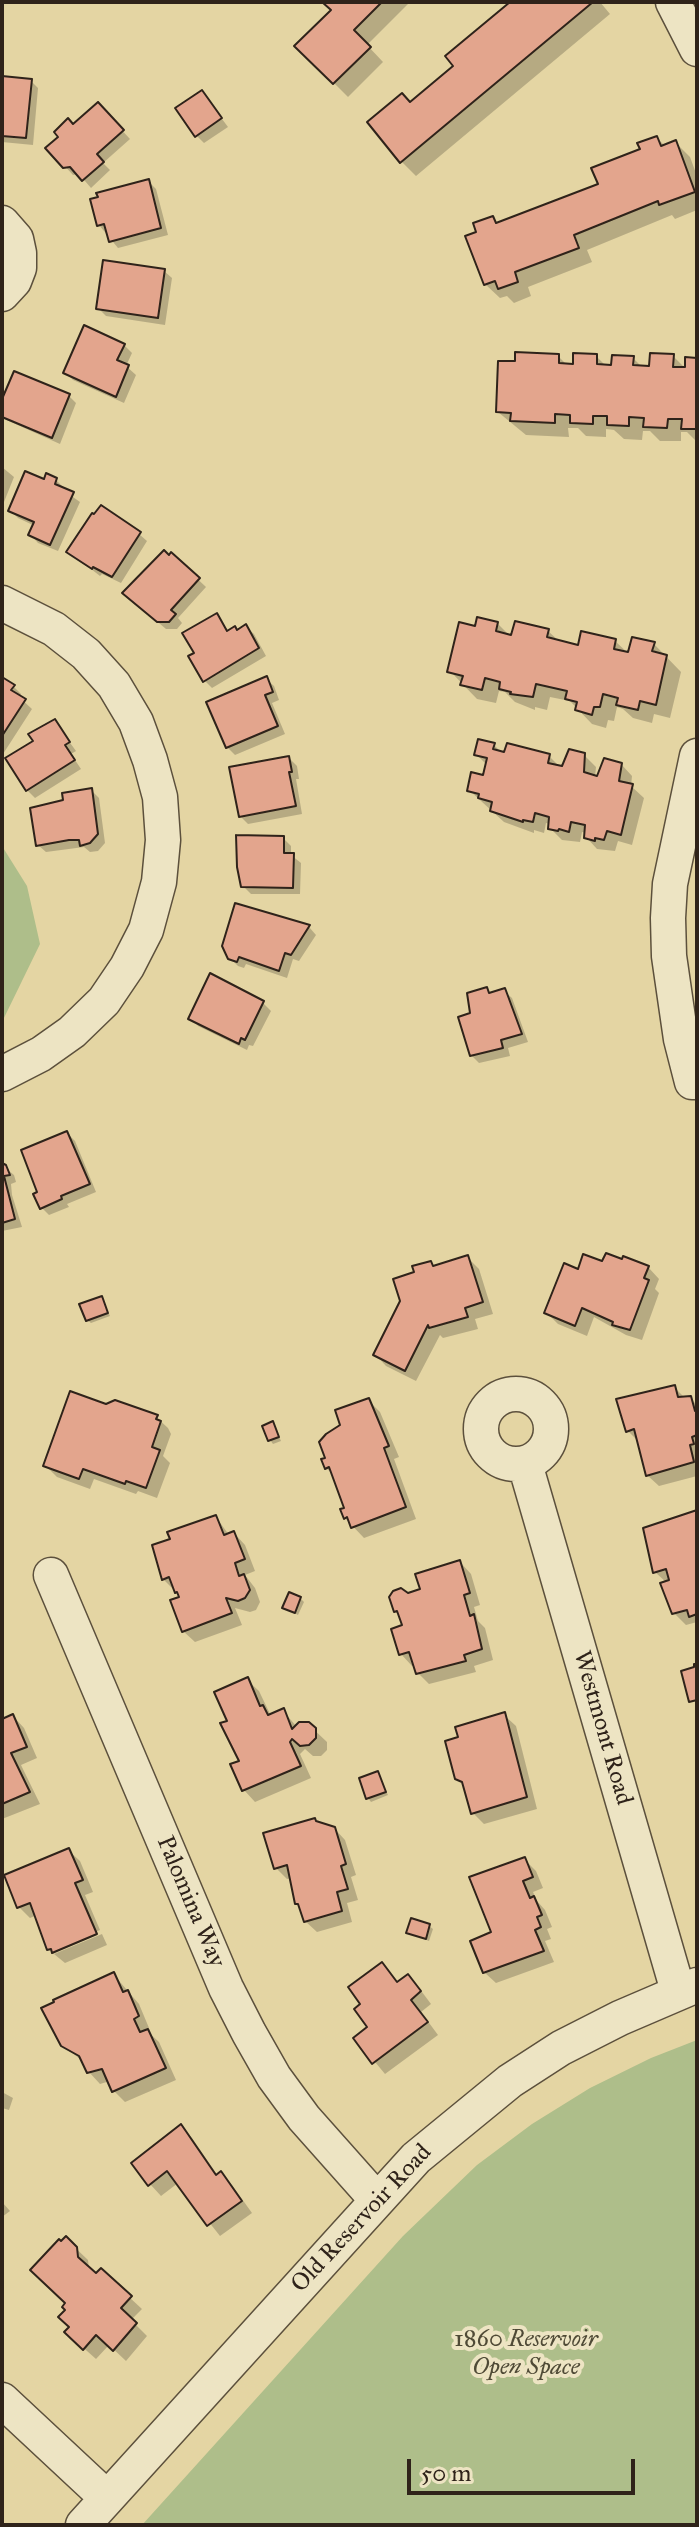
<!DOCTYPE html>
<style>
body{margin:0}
#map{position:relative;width:699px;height:2527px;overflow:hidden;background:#e4d5a3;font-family:"IM FELL Great Primer",serif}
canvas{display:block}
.frame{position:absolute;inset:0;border:4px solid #2f231a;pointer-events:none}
.scale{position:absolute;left:407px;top:2459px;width:228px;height:36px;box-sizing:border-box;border:4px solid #2f231a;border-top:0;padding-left:10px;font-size:24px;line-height:28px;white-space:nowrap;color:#2f231a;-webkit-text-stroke:6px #ede4c3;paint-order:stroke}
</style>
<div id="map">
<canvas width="699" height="2527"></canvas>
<div class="frame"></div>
<div class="scale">50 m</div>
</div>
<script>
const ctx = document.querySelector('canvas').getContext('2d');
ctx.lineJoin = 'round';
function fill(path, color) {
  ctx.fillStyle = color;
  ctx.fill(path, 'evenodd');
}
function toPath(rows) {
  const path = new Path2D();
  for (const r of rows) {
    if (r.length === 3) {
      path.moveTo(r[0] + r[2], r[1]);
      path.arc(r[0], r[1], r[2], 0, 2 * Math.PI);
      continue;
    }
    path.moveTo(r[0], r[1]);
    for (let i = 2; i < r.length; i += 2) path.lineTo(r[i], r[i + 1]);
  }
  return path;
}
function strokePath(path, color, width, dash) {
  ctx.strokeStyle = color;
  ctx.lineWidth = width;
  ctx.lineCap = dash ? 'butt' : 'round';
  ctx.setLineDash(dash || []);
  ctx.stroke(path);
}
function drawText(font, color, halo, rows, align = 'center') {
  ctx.font = font + ' "IM FELL Great Primer",serif';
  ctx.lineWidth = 8;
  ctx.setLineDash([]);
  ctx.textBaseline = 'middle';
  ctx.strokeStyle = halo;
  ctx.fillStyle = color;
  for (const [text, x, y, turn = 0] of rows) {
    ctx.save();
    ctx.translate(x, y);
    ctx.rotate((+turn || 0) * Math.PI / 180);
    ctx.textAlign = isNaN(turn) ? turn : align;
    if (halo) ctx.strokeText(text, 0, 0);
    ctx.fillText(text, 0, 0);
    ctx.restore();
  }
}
const green = toPath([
 [2,846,27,886,40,944,2,1022],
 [697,2040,697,2525,142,2525,403,2236,477,2165,532,2124,590,2088,651,2058]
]);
const shadow = toPath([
 [325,2,410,2,367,45,383,62,348,97,297,46,333,10],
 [514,2,600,2,610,14,416,176,402,162,411,104,456,66],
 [2,78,31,81,38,88,33,145,2,142],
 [202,92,228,127,204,143,197,136],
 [105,112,130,139,103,163,110,170,91,188,79,174,73,175,48,148,74,126],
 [657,138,665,146,675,142,690,157,697,176,697,210,675,219,672,215,587,250,592,262,528,287,531,296,514,303,507,296,500,298,485,284,479,233,492,218,498,224,600,185],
 [148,181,156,189,168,235,118,248,99,225],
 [164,271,172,278,165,325,106,316,98,308],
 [124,345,132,353,126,366,136,375,124,403,73,380,65,372],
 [558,356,568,366,575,366,596,356,607,367,633,358,643,368,651,368,673,356,687,370,697,360,697,442,687,432,681,432,681,441,660,441,650,431,643,431,642,440,624,439,614,430,606,429,606,437,586,436,578,428,568,428,569,437,526,435,498,412],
 [69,396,76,403,60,444,2,418,2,404],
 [2,467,14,477,2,507],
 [56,480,64,488,63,490,80,502,58,551,38,543,31,535,35,526,18,518,10,510,45,482],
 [139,534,147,541,121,583,102,574,100,576,68,551],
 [172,555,206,587,178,618,182,623,177,629,166,629,132,600],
 [217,615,229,632,238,632,246,627,254,634,266,656,212,688,204,680,197,654],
 [497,623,513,639,548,631,560,642,579,647,615,641,630,655,654,644,681,672,670,718,654,714,652,723,633,718,623,709,617,707,614,721,608,720,606,728,592,724,570,701,550,697,547,710,535,707,535,710,515,702,505,692,499,691,496,703,477,699,450,671,476,628],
 [2,679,13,686,21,694,19,697,32,709,3,754],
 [266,679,274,686,279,700,272,703,285,734,235,755,227,747],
 [55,722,76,751,71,754,81,769,35,798,27,790,35,742],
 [494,745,502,753,549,756,562,769,584,755,596,767,595,777,598,778,621,764,632,776,631,786,644,798,632,845,618,841,615,851,597,849,586,837,586,833,582,832,580,842,562,840,550,828,550,824,546,823,544,833,534,830,534,833,504,822,469,790,485,778,488,766,476,754],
 [289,758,297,766,299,779,296,779,302,814,248,824,240,816],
 [91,790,99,798,105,843,98,851,90,852,84,847,46,852,38,845,65,802],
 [283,838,291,846,291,855,301,863,300,894,251,894,243,886],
 [237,906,309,927,316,935,299,961,293,959,287,978,246,964,244,968,238,966,230,958],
 [486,989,492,995,504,991,512,998,528,1042,508,1048,510,1056,479,1063,471,1055,472,1015],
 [263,1003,271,1011,253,1046,249,1045,247,1050,198,1026,191,1018],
 [67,1133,75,1141,96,1192,67,1204,69,1207,49,1215,41,1207],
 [2,1165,14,1175,16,1182,11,1184,12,1195,22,1227,2,1231],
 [468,1258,479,1269,493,1314,475,1319,478,1329,443,1338,440,1335,416,1381,386,1366,375,1354,416,1273,431,1263,435,1268],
 [603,1264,648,1267,659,1279,655,1289,659,1293,642,1340,626,1335,594,1317,587,1336,558,1324,547,1313,579,1271],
 [101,1298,110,1316,91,1323,87,1320],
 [674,1387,685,1398,690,1398,697,1405,697,1476,659,1486,647,1475,640,1443,628,1431],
 [368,1400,380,1412,399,1457,394,1459,416,1519,364,1538,345,1518,346,1509,334,1475,326,1468,343,1426],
 [106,1406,156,1417,168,1428,171,1434,163,1456,170,1463,157,1498,138,1491,136,1494,94,1479,90,1489,57,1477,45,1465],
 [273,1424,281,1441,273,1444,270,1440],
 [697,1512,697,1622,686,1625,674,1613,667,1583,655,1572],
 [216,1517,229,1535,234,1533,245,1545,255,1571,245,1575,255,1588,260,1602,256,1610,250,1612,235,1608,242,1625,195,1642,183,1631,182,1598,163,1579],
 [460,1562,471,1574,480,1605,474,1607,478,1621,485,1628,493,1660,474,1666,476,1672,429,1684,418,1673,415,1665,412,1666,401,1654,405,1627,402,1617,395,1611,408,1595,423,1591],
 [300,1598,304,1602,298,1615,285,1608],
 [247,1680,259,1691,271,1716,283,1711,297,1727,308,1724,327,1742,327,1750,321,1756,313,1756,305,1749,300,1754,311,1778,255,1802,244,1790,241,1762,230,1722],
 [504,1715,516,1726,537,1809,484,1824,473,1813,465,1786,457,1778,460,1739],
 [13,1716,24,1728,37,1758,21,1765,40,1804,2,1819,2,1721],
 [377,1773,388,1795,371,1802,368,1798],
 [334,1828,345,1840,356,1875,351,1877,358,1900,347,1903,352,1922,317,1932,305,1921,302,1908,297,1903,292,1878,287,1879,276,1868],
 [68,1850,80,1861,93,1892,85,1895,100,1930,54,1950,54,1954,49,1949,37,1915,30,1918,19,1907],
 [524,1859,536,1871,543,1888,533,1892,537,1901,545,1910,552,1927,547,1929,551,1939,545,1941,554,1962,496,1983,484,1972],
 [429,1926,433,1929,429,1941,408,1933],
 [102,1934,107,1945,65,1963,54,1954],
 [382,1965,398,1983,408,1976,419,1988,431,2004,421,2012,438,2035,385,2074,356,2039,370,2028,363,2004],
 [114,1975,139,2004,149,2028,146,2030,159,2042,176,2080,125,2102,114,2091,110,2081,100,2084,89,2072,84,2062,62,2045,57,2003],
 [2,2092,13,2098,9,2110,2,2108],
 [180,2127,192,2138,218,2176,221,2174,232,2185,252,2213,220,2236,178,2183,161,2196,150,2184],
 [2,2202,10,2211,2,2217],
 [66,2239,88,2260,89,2269,96,2276,101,2271,142,2309,131,2320,147,2336,126,2361,109,2345,96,2359,78,2343,67,2310,62,2244]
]);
const building = toPath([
 [322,2,382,2,354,30,371,47,333,84,294,46,331,10,322,2],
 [510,2,593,2,400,163,367,122,402,93,410,102,453,66,445,56,510,2],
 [2,76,32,79,26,138,2,136,2,76],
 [202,90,222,118,195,137,175,108,202,90],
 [98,102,124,130,97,154,104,162,82,181,70,167,63,168,45,148,58,137,54,132,68,118,73,124,98,102],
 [657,136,661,146,676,140,695,192,659,205,658,201,574,235,579,248,515,272,518,282,498,289,495,281,484,285,465,236,476,232,473,223,493,216,496,223,598,184,591,168,640,149,637,143,657,136],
 [149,179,161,228,109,242,104,224,97,226,90,199,98,197,96,193,149,179],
 [103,260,165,269,158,318,96,309,103,260],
 [84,325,125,344,117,360,129,365,116,397,63,373,84,325],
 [515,352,559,354,559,363,573,364,573,353,597,354,597,364,611,365,612,355,634,356,633,365,649,366,650,353,674,354,673,367,685,367,685,357,697,358,697,429,681,429,682,419,668,419,667,428,643,427,644,418,629,417,629,426,607,425,607,416,593,416,593,424,570,423,570,415,555,414,555,423,510,421,511,413,496,412,498,361,515,361,515,352],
 [14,371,70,394,52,438,2,417,2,399,14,371],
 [25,471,44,479,46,473,57,478,55,484,74,492,50,545,28,535,34,522,8,511,25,471],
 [101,505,141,532,112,577,93,567,92,569,66,552,92,513,94,514,101,505],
 [164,550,169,555,171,552,200,578,171,610,176,614,169,622,157,622,122,593,164,550],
 [217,613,227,631,235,626,237,630,246,624,259,648,203,682,188,656,194,653,182,633,217,613],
 [477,617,498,622,496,631,511,635,515,621,549,629,547,637,578,645,581,631,616,639,614,649,628,652,632,637,655,642,652,651,667,655,656,705,640,701,638,710,616,705,618,698,603,694,600,707,594,707,592,715,575,710,577,702,565,699,567,691,536,684,533,697,510,694,511,692,499,689,500,682,485,678,482,690,460,685,463,676,447,672,459,622,475,626,477,617],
 [267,676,273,692,265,695,278,726,226,748,206,702,267,676],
 [2,677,15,685,11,690,26,699,2,736,2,677],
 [55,719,70,742,65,745,75,760,26,791,5,758,33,741,28,734,55,719],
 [478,739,495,743,493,749,504,752,507,743,550,754,548,763,562,766,569,749,585,753,584,772,597,776,604,758,622,763,619,781,633,784,621,835,607,831,604,840,595,838,595,841,584,838,585,825,571,822,569,832,559,829,558,831,548,829,549,817,535,813,533,822,523,820,523,822,490,811,492,802,478,798,479,794,467,791,471,772,483,775,487,758,474,755,478,739],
 [289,756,292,772,289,772,296,806,239,817,229,767,289,756],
 [92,788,98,834,90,843,80,846,79,840,69,840,36,846,30,808,63,800,62,793,92,788],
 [236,835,284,836,284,853,294,853,293,888,241,887,237,867,236,835],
 [235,903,310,925,291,955,285,953,279,971,239,957,237,962,228,959,222,946,235,903],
 [210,973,264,1001,245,1040,241,1038,239,1044,188,1019,210,973],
 [487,987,489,993,505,988,522,1034,501,1040,503,1048,470,1056,458,1017,470,1013,467,993,487,987],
 [67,1131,90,1184,61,1196,62,1199,40,1209,33,1194,37,1192,21,1150,67,1131],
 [2,1163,6,1165,10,1175,4,1176,15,1219,2,1223,2,1163],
 [606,1253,622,1259,623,1256,649,1266,644,1278,649,1280,630,1330,612,1325,613,1322,582,1308,575,1326,544,1313,564,1263,578,1269,583,1254,602,1261,606,1253],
 [468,1255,483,1302,465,1308,468,1317,429,1328,428,1325,405,1371,373,1355,400,1301,393,1279,414,1272,412,1266,431,1261,433,1266,468,1255],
 [102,1296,108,1313,86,1321,79,1304,102,1296],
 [675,1385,678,1397,691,1396,695,1411,697,1410,697,1435,692,1437,694,1444,690,1445,694,1462,646,1476,634,1429,626,1432,616,1399,675,1385],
 [70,1391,106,1404,115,1400,158,1415,156,1419,161,1421,152,1447,160,1450,146,1488,126,1481,125,1484,83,1469,79,1479,43,1466,70,1391],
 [369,1398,389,1446,384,1448,406,1507,351,1528,347,1517,344,1519,340,1509,344,1508,329,1467,325,1469,321,1459,325,1458,319,1442,326,1434,340,1425,335,1410,369,1398],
 [273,1421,279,1437,268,1441,262,1426,273,1421],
 [697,1510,697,1614,689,1617,687,1610,672,1614,660,1583,669,1580,666,1569,653,1573,643,1528,697,1510],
 [216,1515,224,1535,234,1531,245,1559,235,1563,239,1576,244,1574,250,1590,245,1598,238,1601,226,1598,232,1613,182,1632,170,1600,179,1597,177,1592,175,1593,169,1577,162,1580,152,1545,170,1539,167,1532,216,1515],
 [460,1560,470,1593,464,1595,470,1616,474,1614,482,1649,464,1655,466,1661,416,1674,409,1652,399,1655,391,1629,402,1625,397,1611,394,1612,389,1597,393,1591,401,1588,408,1593,420,1589,415,1574,460,1560],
 [289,1592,301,1597,295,1613,282,1608,289,1592],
 [694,1664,697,1664,697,1700,689,1702,681,1671,694,1667,694,1664],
 [248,1677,260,1706,263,1705,268,1715,284,1708,292,1729,299,1722,309,1722,316,1728,316,1738,309,1745,300,1746,292,1739,290,1742,301,1766,242,1791,230,1764,239,1761,220,1723,227,1721,214,1692,248,1677],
 [505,1712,527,1797,471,1814,462,1782,455,1779,445,1741,458,1737,455,1727,505,1712],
 [13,1714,27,1747,11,1753,30,1792,2,1804,2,1719,13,1714],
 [378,1771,386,1792,366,1799,359,1778,378,1771],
 [315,1818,316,1821,335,1827,346,1864,341,1866,348,1889,337,1892,342,1911,304,1922,298,1904,295,1904,287,1865,274,1869,263,1833,315,1818],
 [69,1848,83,1880,75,1883,97,1934,52,1953,51,1949,47,1950,30,1903,17,1908,4,1875,69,1848],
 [525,1857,533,1877,523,1881,530,1898,534,1896,542,1915,537,1917,541,1927,535,1930,544,1951,483,1973,470,1941,491,1932,469,1877,525,1857],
 [411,1918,430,1924,426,1939,406,1933,411,1918],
 [382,1962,397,1982,408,1974,421,1991,411,2000,428,2022,372,2064,353,2038,367,2027,354,2009,360,2004,348,1987,382,1962],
 [114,1972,123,1992,128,1990,139,2016,134,2019,140,2032,148,2029,166,2068,112,2092,102,2069,87,2073,79,2056,61,2046,41,2008,54,2002,53,2000,114,1972],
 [181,2124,216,2175,221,2171,242,2201,207,2226,167,2171,148,2186,131,2163,181,2124],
 [66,2236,77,2247,78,2257,96,2273,101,2268,132,2296,121,2308,137,2323,113,2351,96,2335,83,2350,64,2332,69,2327,58,2317,65,2310,62,2307,65,2303,30,2270,59,2239,61,2241,66,2236]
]);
const minor = toPath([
 [673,2,697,49],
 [2,223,16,239,19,253,19,268,14,281,2,294],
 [2,603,54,629,86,654,114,685,136,722,150,760,160,797,163,840,159,882,146,930,127,967,104,1001,72,1032,41,1054,2,1074],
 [697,756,670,884,668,918,669,956,681,1039,692,1082,697,1082],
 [516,1429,35],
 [525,1464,678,1991],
 [51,1575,226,1988,249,2033,274,2077,304,2118,376,2199],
 [2,2400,107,2498],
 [83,2525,416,2158,510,2081,561,2048,620,2018,697,1985]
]);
const streetNames = [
 ["Westmont Road",602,1728,74],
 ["Palomina Way",190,1902,67],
 ["Old Reservoir Road",362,2219,-47]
];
const parkNames = [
 ["1860 Reservoir",526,2340],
 ["Open Space",526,2368]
];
fill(green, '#aebe8a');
fill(shadow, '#0003');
fill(building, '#e3a58d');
strokePath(building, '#2f231a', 2);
strokePath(minor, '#5c503c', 37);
strokePath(minor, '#ede4c3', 34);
drawText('24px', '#2f231a', '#ede4c3', streetNames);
drawText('italic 24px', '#4f4a36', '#ede4c3', parkNames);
</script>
